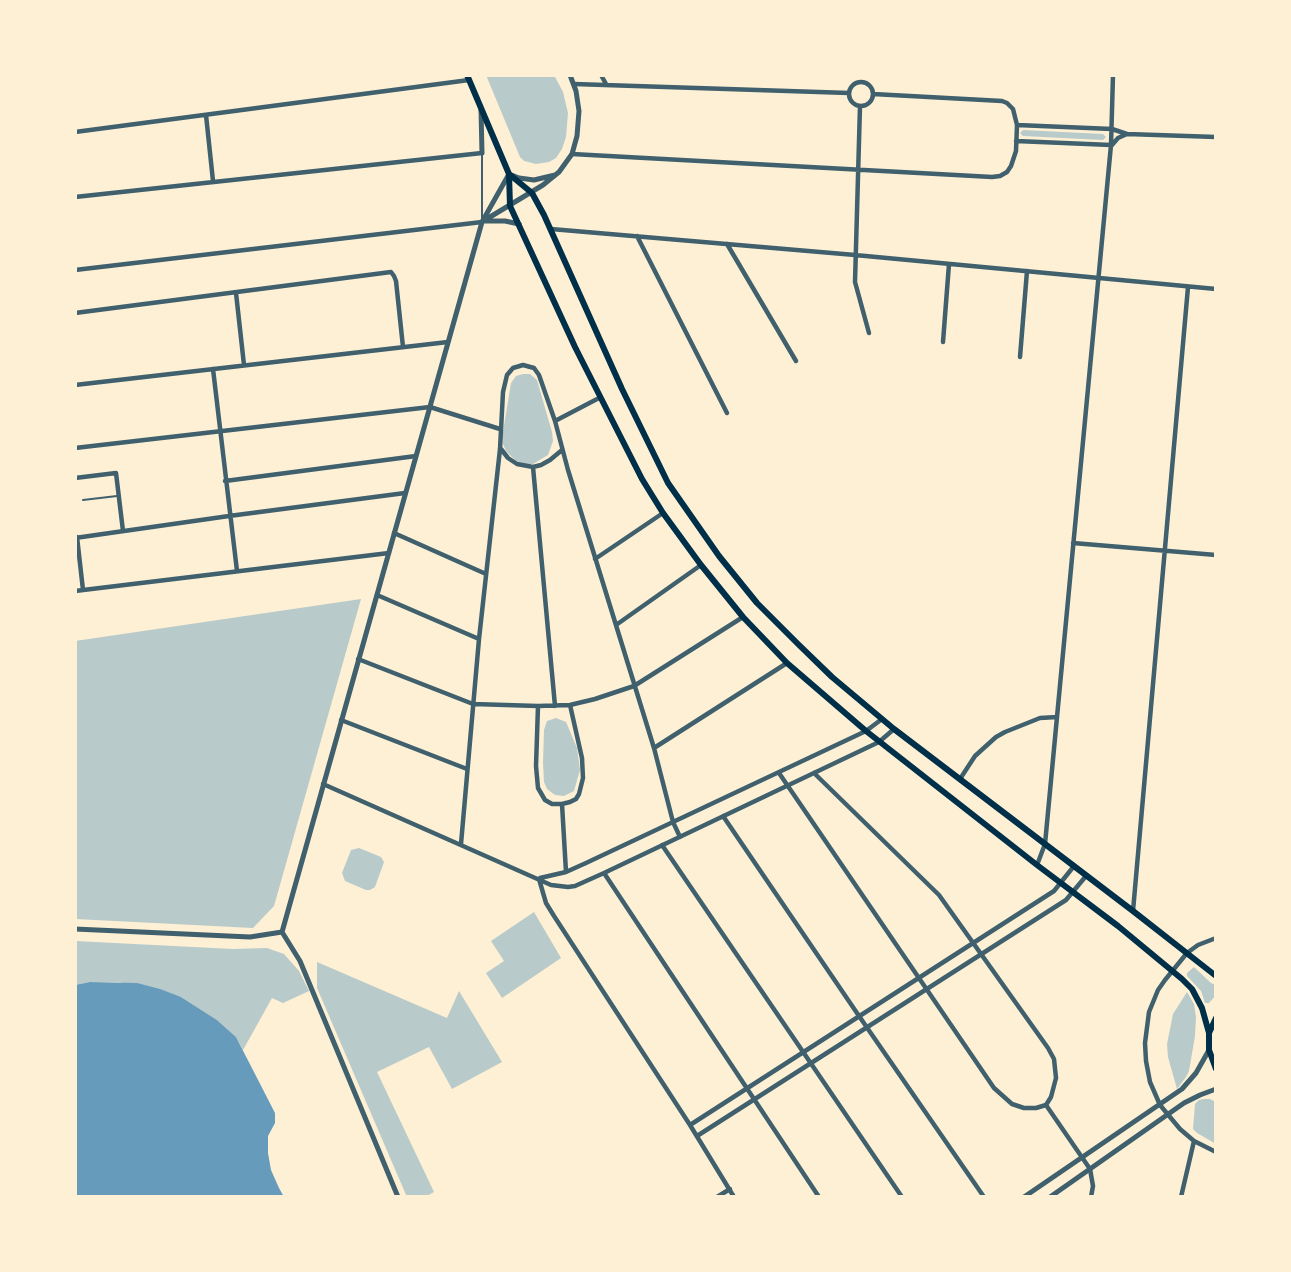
<!DOCTYPE html>
<style>
body{margin:0}
#map{position:relative;width:1291px;height:1272px;overflow:hidden;background:#fdf0d5;font-family:"Titillium Web",sans-serif}
canvas{display:block}
.frame{position:absolute;inset:0;border:77px solid #fdf0d5;pointer-events:none}
</style>
<div id="map">
<canvas width="1291" height="1272"></canvas>
<div class="frame"></div>
</div>
<script>
const ctx = document.querySelector('canvas').getContext('2d');
ctx.lineJoin = 'round';
function fill(path, color) {
  ctx.fillStyle = color;
  ctx.fill(path, 'evenodd');
}
function toPath(rows) {
  const path = new Path2D();
  for (const r of rows) {
    if (r.length === 3) {
      path.moveTo(r[0] + r[2], r[1]);
      path.arc(r[0], r[1], r[2], 0, 2 * Math.PI);
      continue;
    }
    path.moveTo(r[0], r[1]);
    for (let i = 2; i < r.length; i += 2) path.lineTo(r[i], r[i + 1]);
  }
  return path;
}
function strokePath(path, color, width, dash) {
  ctx.strokeStyle = color;
  ctx.lineWidth = width;
  ctx.lineCap = dash ? 'butt' : 'round';
  ctx.setLineDash(dash || []);
  ctx.stroke(path);
}
const green = toPath([
 [486,75,554,75,563,92,568,113,566,137,562,149,556,158,549,162,536,164,524,161,520,157],
 [1023,130,1103,134,1106,137,1103,140,1023,136,1020,133],
 [523,374,530,374,537,380,552,432,553,441,548,455,533,464,525,464,516,461,506,451,503,444,503,432,511,383,516,376],
 [361,599,274,906,253,928,75,919,75,641],
 [556,718,566,722,577,748,580,770,574,791,564,796,555,795,547,789,544,782,543,763,544,730,547,721],
 [359,848,381,857,384,862,375,887,370,890,366,890,345,881,342,873,351,850],
 [534,912,561,958,502,998,486,973,504,961,491,941],
 [75,941,233,949,267,948,284,954,299,971,309,991,283,1003,272,998,243,1050,236,1037,217,1020,181,997,119,982,90,982,75,985],
 [317,962,447,1018,459,991,502,1062,452,1089,429,1047,377,1072,434,1192,425,1197,407,1197,317,988],
 [1194,967,1211,983,1216,985,1216,995,1209,1003,1205,1003,1201,991,1187,976,1187,973],
 [1187,992,1194,1004,1196,1017,1195,1036,1189,1071,1186,1077,1177,1089,1168,1057,1167,1044,1173,1014],
 [1204,1099,1210,1099,1216,1102,1216,1144,1197,1133,1193,1129,1195,1104,1199,1100]
]);
const water = toPath([
 [90,982,137,983,160,989,181,997,217,1020,236,1037,275,1113,275,1123,268,1136,268,1153,271,1170,279,1188,284,1197,75,1197,75,985]
]);
const service = toPath([
 [482,154,482,219],
 [83,500,117,496]
]);
const minor = toPath([
 [601,75,606,84],
 [861,94,12],
 [574,84,849,93],
 [860,106,855,282,869,333],
 [206,115,213,181],
 [1017,125,1112,129,1127,134,1216,137],
 [75,132,469,80],
 [1016,141,1111,145],
 [1112,145,1118,138,1127,134],
 [572,154,992,177,1000,176,1007,172,1011,166,1016,151,1017,125,1013,109,1007,103,1002,101,873,94],
 [75,197,482,153],
 [551,229,855,255,1216,289],
 [637,236,727,413],
 [727,244,796,361],
 [75,270,482,222],
 [236,293,244,365],
 [75,313,391,272,394,276,396,281,403,347],
 [943,342,949,264],
 [1020,357,1027,271],
 [213,369,237,571],
 [75,385,448,342],
 [555,421,599,398],
 [75,448,430,407,500,429],
 [501,449,508,458,517,464,533,467,541,465,550,460,562,450],
 [533,467,555,706],
 [75,478,116,473,123,531],
 [225,481,416,456],
 [394,533,486,574],
 [77,537,83,590],
 [75,538,229,516,405,493],
 [1073,543,1216,555],
 [595,559,663,513],
 [75,591,389,553],
 [377,595,479,639],
 [616,625,701,565],
 [358,659,473,704,538,706,570,705,595,699,634,686,743,617],
 [538,706,536,766,538,788,545,800,552,804,562,804,570,802,576,799,579,794,583,778,582,758,570,705],
 [341,720,467,769],
 [654,748,787,663],
 [779,773,994,1088,1012,1104,1024,1108,1036,1108,1046,1105],
 [814,773,939,895,1048,1048,1054,1059,1056,1078,1051,1097,1046,1105],
 [960,779,975,756,996,737,1005,732,1040,718,1057,717],
 [323,784,551,885,568,887,575,886,604,873,879,742,894,729],
 [562,804,566,872],
 [723,816,859,1016,984,1197],
 [461,844,479,639,500,449,503,392,507,375,513,368,523,365,534,368,539,375,555,421,568,470,654,748,673,822,680,837],
 [662,845,902,1197],
 [1037,865,1045,844,1111,145,1113,75],
 [604,873,819,1197],
 [540,878,566,872,586,863,866,731,882,719],
 [539,879,546,903,554,916,690,1125,734,1197],
 [1133,911,1188,287],
 [1216,938,1198,945,1187,953,1165,980,1158,990,1149,1012,1145,1043,1146,1061,1150,1082,1160,1105,1180,1129,1194,1141,1216,1152],
 [1046,1105,1090,1169,1093,1186,1091,1197],
 [690,1125,1054,891,1074,866],
 [697,1136,1066,900,1086,876],
 [717,1197,730,1189],
 [1181,1197,1194,1141]
]);
const tertiary = toPath([
 [481,110,482,153],
 [485,220,543,185,559,172,572,154,577,136,579,111,576,91,570,75],
 [485,221,505,221,519,224],
 [75,929,250,937,282,932],
 [282,932,482,222,509,174,519,178,534,180,555,175],
 [282,932,300,961,398,1197],
 [1024,1197,1182,1089,1196,1073,1209,1050],
 [1050,1197,1184,1103,1200,1095,1216,1089]
]);
const primary = toPath([
 [467,75,509,174,510,206,575,347,642,479,663,513,701,565,743,617,787,663,866,731,1037,865,1118,926,1182,979,1192,989,1202,1008,1209,1033],
 [509,174,532,193,544,215,622,389,668,483,719,556,757,603,798,644,832,677,894,729,1133,911,1216,976],
 [1216,1018,1209,1033,1209,1050,1216,1069]
]);
fill(green, '#b9caca');
fill(water, '#669bbc');
strokePath(service, '#3f606c', 2);
strokePath(minor, '#3f606c', 4.5);
strokePath(tertiary, '#3f606c', 5);
strokePath(primary, '#003049', 6);
</script>
